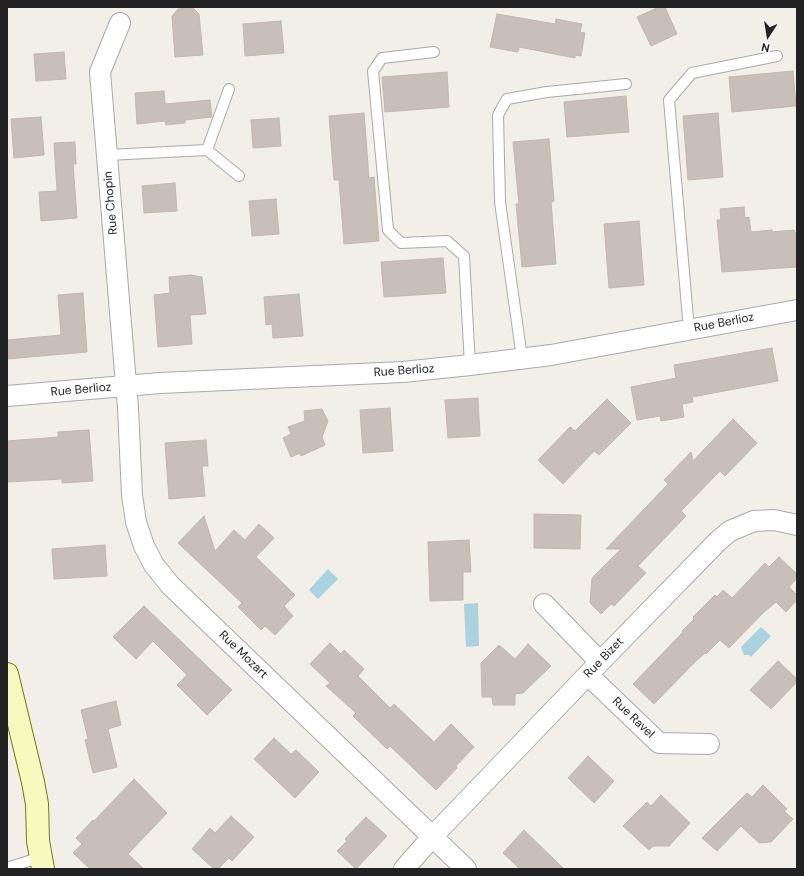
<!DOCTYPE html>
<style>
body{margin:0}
#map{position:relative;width:804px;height:876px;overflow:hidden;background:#f2efe9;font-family:"DM Sans",sans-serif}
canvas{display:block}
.frame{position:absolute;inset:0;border:8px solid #222;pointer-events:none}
.north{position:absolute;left:748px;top:16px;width:40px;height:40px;-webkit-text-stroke:3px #fff;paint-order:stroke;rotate:192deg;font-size:11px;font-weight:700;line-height:16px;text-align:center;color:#222}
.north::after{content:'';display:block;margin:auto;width:14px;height:18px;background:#222;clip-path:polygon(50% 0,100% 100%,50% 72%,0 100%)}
</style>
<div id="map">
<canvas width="804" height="876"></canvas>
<div class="frame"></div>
<div class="north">N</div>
</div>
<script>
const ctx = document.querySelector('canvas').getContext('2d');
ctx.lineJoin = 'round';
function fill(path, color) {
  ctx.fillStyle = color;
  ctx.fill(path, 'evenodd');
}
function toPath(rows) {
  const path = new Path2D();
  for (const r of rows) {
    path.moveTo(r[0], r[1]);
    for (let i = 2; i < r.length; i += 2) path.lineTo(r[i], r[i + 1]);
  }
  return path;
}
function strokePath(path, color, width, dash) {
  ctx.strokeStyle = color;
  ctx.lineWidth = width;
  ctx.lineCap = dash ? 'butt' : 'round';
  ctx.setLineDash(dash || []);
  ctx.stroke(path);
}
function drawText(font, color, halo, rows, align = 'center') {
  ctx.font = font + ' "DM Sans",sans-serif';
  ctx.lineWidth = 4;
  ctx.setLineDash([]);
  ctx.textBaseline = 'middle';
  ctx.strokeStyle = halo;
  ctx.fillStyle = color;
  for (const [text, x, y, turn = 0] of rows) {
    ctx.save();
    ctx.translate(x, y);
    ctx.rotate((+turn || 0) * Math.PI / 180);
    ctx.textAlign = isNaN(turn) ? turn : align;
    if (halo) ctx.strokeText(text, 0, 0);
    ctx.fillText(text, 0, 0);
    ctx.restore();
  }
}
const water = toPath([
 [328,569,338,579,318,599,309,590],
 [478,603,479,646,466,647,464,604],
 [761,627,771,636,751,657,749,655,744,655,741,647]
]);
const building = toPath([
 [192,7,199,14,203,55,175,57,172,16,178,9,192,7],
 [659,7,665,7,677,34,651,46,637,17,659,7],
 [497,14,555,24,556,19,582,24,580,32,585,33,581,56,575,55,575,58,519,47,518,52,490,47,497,14],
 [281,21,284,53,245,56,243,24,281,21],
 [64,52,66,79,36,81,34,54,64,52],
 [793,71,796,106,732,112,729,77,793,71],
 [447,72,449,107,385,112,382,77,447,72],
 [164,91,165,104,210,100,212,117,185,120,185,123,166,125,165,121,137,124,135,93,164,91],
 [626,96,629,132,567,137,564,102,626,96],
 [364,113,369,178,374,177,379,241,344,244,339,180,334,180,329,116,364,113],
 [718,113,723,177,688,180,683,116,718,113],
 [41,117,44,155,14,158,11,119,41,117],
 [279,118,281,146,253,148,251,120,279,118],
 [549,139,554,201,551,202,556,264,522,267,516,204,519,204,513,142,549,139],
 [75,142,76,164,73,164,77,218,41,221,39,192,57,191,54,143,75,142],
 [175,183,177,211,144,213,142,186,175,183],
 [276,199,279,234,252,236,249,201,276,199],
 [744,207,745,218,749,217,751,232,772,230,772,232,794,230,795,233,797,233,797,267,722,272,717,220,721,220,720,209,744,207],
 [639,221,644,285,609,288,604,224,639,221],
 [443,258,446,293,384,297,381,262,443,258],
 [191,275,202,277,206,314,190,315,192,344,158,347,154,295,170,293,169,277,191,275],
 [83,293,87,352,7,359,7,340,61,335,58,295,83,293],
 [299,294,303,336,273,338,272,324,266,325,264,297,299,294],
 [772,348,778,381,692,397,693,402,682,404,684,417,661,421,660,416,637,420,631,387,676,378,674,365,772,348],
 [478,398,480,436,448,438,445,400,478,398],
 [607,399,631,423,599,455,594,451,563,484,538,460,570,427,575,431,607,399],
 [390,408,393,451,363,453,360,410,390,408],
 [322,409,328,421,322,437,325,445,301,456,300,453,291,457,283,438,291,434,288,427,305,421,304,411,322,409],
 [733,419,757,443,725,476,720,471,681,511,686,516,638,566,646,573,614,606,611,604,601,614,590,603,592,578,621,549,606,549,668,484,664,480,691,452,693,461,733,419],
 [89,430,93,481,62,483,62,479,7,482,7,441,58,437,58,432,89,430],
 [206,440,208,466,202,466,205,496,169,499,165,443,206,440],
 [534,514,581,515,580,549,534,548,534,514],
 [204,516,215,551,234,530,245,540,259,524,274,538,256,557,295,595,284,606,293,616,275,635,265,626,261,630,238,607,242,603,178,543,204,516],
 [469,540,471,572,463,572,463,600,430,601,428,542,469,540],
 [105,545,107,576,54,579,52,549,105,545],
 [779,557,797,574,797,578,789,587,797,595,797,600,786,612,776,602,763,613,729,648,720,640,706,654,705,653,695,662,654,704,633,684,683,632,682,631,694,619,693,617,715,595,717,597,723,590,732,598,765,563,769,567,779,557],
 [144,606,232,690,207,715,177,685,187,675,153,641,136,659,113,637,144,606],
 [330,643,341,654,344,650,364,669,358,676,390,708,394,704,434,742,451,724,474,747,456,766,457,768,436,790,390,746,387,749,353,716,356,713,326,686,330,683,310,664,330,643],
 [528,644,551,666,523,693,515,694,515,705,493,705,492,697,482,697,481,663,499,645,515,659,528,644],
 [778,661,797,679,797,682,771,709,750,690,778,661],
 [116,701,121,725,108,729,117,767,93,773,85,740,88,739,81,710,116,701],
 [274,738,291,754,296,750,319,772,295,798,254,759,274,738],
 [588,756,614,781,594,803,568,778,588,756],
 [134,779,167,813,128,854,144,869,90,869,73,853,82,844,76,838,93,820,94,821,134,779],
 [763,785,787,809,784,811,793,819,771,842,759,843,741,826,717,851,702,838,747,793,752,797,763,785],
 [661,795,690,823,669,846,653,846,649,850,623,826,647,802,651,806,661,795],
 [231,816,254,837,232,861,229,858,218,869,214,869,192,849,210,828,215,833,231,816],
 [366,817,387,836,356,869,337,851,347,841,345,839,366,817],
 [524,830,564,869,520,869,503,853,524,830]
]);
const lane = toPath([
 [434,52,382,58,373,71,388,230,401,243,447,241,464,256,470,365],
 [207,150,229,89],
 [107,155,207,150,239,176],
 [689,330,669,100,692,73,777,56],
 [522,358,500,202,498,115,507,99,547,92,626,84],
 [7,868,41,857]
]);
const street = toPath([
 [120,23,100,72,128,408,132,495,136,522,144,546,154,565,170,585,466,869],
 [7,396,160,383,403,372,470,365,551,355,797,310],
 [544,604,600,662],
 [588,675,659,743,709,744],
 [404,869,432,837,600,662,718,541,730,531,754,521,774,520,797,525]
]);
const secondary = toPath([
 [7,674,33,782,37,804,38,841,43,869]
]);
const streetNames = [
 ["Rue Chopin",111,203,-95],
 ["Rue Berlioz",724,323,-11],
 ["Rue Berlioz",404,371,-4],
 ["Rue Berlioz",81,390,-5],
 ["Rue Mozart",243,655,44],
 ["Rue Bizet",604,658,-46],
 ["Rue Ravel",633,718,44]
];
fill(water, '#aad3df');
fill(building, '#c7bfb8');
strokePath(building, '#c4b6ab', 1);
strokePath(lane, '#a9a9a9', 12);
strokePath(street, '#a9a9a9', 22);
strokePath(secondary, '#707d05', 24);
strokePath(lane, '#fff', 10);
strokePath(street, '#fff', 20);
strokePath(secondary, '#f7fabf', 22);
drawText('12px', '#222', '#fff', streetNames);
</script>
